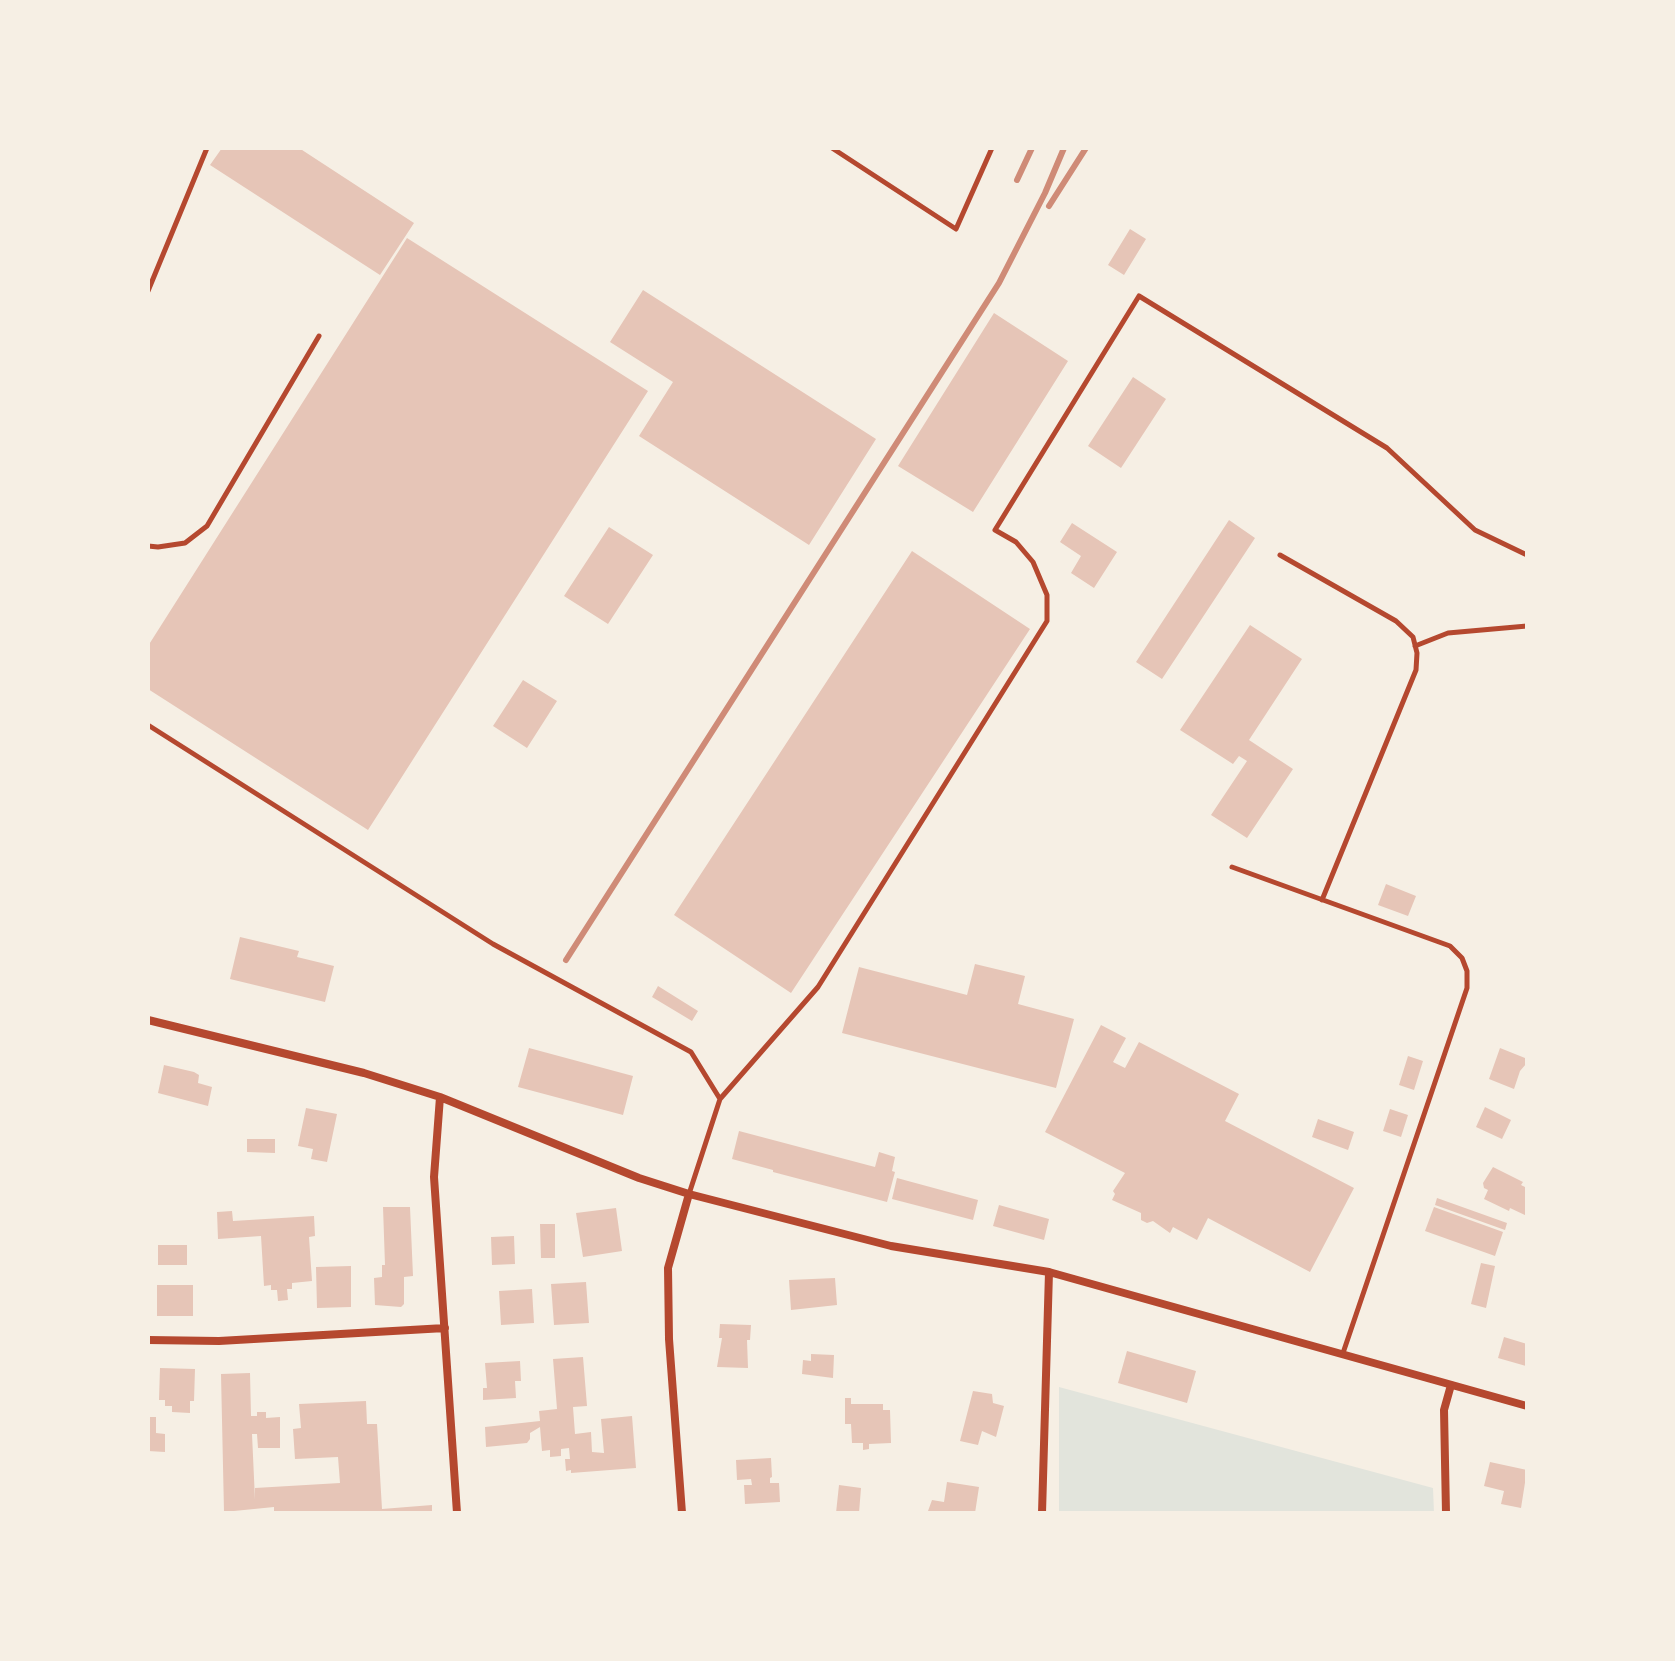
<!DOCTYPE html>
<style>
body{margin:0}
#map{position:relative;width:1675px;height:1661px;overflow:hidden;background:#f6efe4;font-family:"Crimson Pro",serif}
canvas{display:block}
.frame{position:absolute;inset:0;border:150px solid #f6efe4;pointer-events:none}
</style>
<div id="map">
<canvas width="1675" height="1661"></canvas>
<div class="frame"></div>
</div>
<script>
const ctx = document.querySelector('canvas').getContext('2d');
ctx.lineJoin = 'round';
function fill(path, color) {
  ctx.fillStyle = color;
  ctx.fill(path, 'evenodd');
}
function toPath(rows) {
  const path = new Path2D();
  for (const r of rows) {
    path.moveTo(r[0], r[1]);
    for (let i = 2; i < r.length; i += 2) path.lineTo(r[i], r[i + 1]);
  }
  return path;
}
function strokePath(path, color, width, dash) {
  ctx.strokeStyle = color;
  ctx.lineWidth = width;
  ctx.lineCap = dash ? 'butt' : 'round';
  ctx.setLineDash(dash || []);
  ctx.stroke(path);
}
const green = toPath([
 [1059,1387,1433,1488,1434,1513,1059,1513]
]);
const building = toPath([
 [222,148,299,148,414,223,380,275,210,165],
 [1130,229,1146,239,1124,275,1108,265],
 [407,238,648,391,368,830,148,689,148,646],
 [643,290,876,439,809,545,639,436,673,382,610,342],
 [994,313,1068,361,973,512,898,466],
 [1133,377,1166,399,1121,468,1088,446],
 [1229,520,1255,538,1162,679,1136,662],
 [1072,523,1117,552,1094,588,1071,573,1081,556,1060,542],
 [609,527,653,555,608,624,564,596],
 [912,551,1030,629,791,993,674,915],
 [1250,625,1302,659,1249,740,1293,769,1247,838,1211,815,1247,761,1239,756,1233,764,1180,730],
 [523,680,557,701,527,748,493,726],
 [1386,884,1416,896,1408,916,1378,905],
 [240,937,299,951,297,957,334,966,325,1002,230,979],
 [975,964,1025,976,1018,1004,1074,1019,1056,1088,842,1033,859,967,967,995],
 [658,986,698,1011,692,1021,652,997],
 [1101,1025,1126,1038,1113,1062,1125,1068,1139,1042,1239,1094,1225,1121,1354,1188,1310,1272,1208,1218,1197,1240,1173,1227,1170,1233,1153,1221,1147,1223,1141,1220,1141,1213,1112,1200,1115,1194,1113,1191,1125,1173,1045,1132],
 [529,1048,633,1076,623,1115,518,1087],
 [1500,1048,1525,1058,1526,1064,1520,1071,1514,1089,1489,1079],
 [1408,1056,1423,1061,1414,1090,1399,1085],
 [164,1065,194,1072,199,1075,198,1083,212,1087,208,1106,158,1093],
 [1485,1107,1511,1120,1502,1139,1476,1127],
 [306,1108,337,1114,327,1162,311,1159,313,1149,298,1146],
 [1390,1109,1408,1115,1401,1137,1383,1131],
 [1318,1119,1354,1132,1348,1150,1312,1137],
 [739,1131,875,1167,879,1152,895,1157,892,1171,895,1172,887,1202,773,1172,773,1170,732,1159],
 [247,1139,275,1139,275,1153,247,1152],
 [1493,1167,1523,1182,1521,1185,1527,1188,1527,1216,1510,1208,1509,1211,1484,1199,1488,1190,1484,1188,1483,1183],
 [897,1178,978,1200,973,1220,892,1199],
 [1437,1198,1507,1223,1505,1230,1435,1205],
 [999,1205,1049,1219,1044,1240,993,1226],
 [383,1207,410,1207,413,1276,404,1277,404,1304,401,1307,375,1305,374,1278,382,1277,382,1265,385,1265],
 [1434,1207,1503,1232,1495,1256,1425,1231],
 [616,1208,622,1251,583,1257,576,1213],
 [232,1211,233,1221,314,1216,315,1236,309,1237,312,1281,292,1283,292,1289,287,1289,288,1300,278,1301,277,1290,271,1290,271,1285,264,1286,261,1236,218,1239,217,1212],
 [540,1224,555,1224,555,1258,541,1258],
 [514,1236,515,1264,492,1265,491,1237],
 [158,1245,187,1245,187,1265,158,1265],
 [1481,1263,1495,1266,1486,1308,1471,1304],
 [351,1266,351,1307,317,1308,316,1267],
 [835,1278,837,1305,791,1310,789,1280],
 [586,1282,589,1323,554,1325,551,1284],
 [157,1285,193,1285,193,1316,157,1316],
 [532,1289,534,1323,501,1325,499,1291],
 [720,1324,751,1325,750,1340,747,1340,748,1368,717,1367,722,1338,719,1338],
 [1504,1337,1527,1344,1526,1366,1498,1358],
 [1127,1351,1196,1371,1187,1403,1118,1383],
 [811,1354,834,1355,833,1378,802,1374,803,1360,811,1361],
 [583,1357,587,1406,573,1407,575,1434,591,1432,592,1452,604,1453,601,1419,632,1416,636,1468,571,1473,571,1470,566,1471,565,1459,570,1459,569,1448,561,1449,561,1456,550,1457,550,1450,542,1451,540,1427,530,1433,530,1439,527,1443,486,1447,485,1427,540,1421,539,1411,557,1409,553,1359],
 [520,1361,521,1381,515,1381,516,1398,483,1400,483,1388,487,1388,485,1363],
 [160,1368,195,1369,194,1401,190,1401,190,1413,172,1412,172,1406,165,1406,165,1400,159,1400],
 [250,1373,251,1416,257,1416,257,1412,266,1412,266,1418,280,1417,280,1448,258,1448,257,1434,252,1434,255,1500,255,1488,340,1483,338,1457,295,1459,293,1429,301,1428,299,1404,366,1401,367,1424,377,1424,382,1509,432,1505,432,1513,274,1513,274,1507,224,1512,221,1374],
 [973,1391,992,1394,993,1403,1004,1406,996,1437,982,1431,978,1445,960,1441],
 [845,1398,851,1398,851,1404,883,1404,883,1410,890,1410,891,1443,869,1444,869,1449,863,1450,863,1443,852,1443,851,1424,845,1424],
 [148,1417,156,1417,156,1433,165,1434,165,1452,148,1451],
 [771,1458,772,1477,770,1478,770,1483,779,1483,780,1502,745,1504,744,1485,752,1485,751,1479,737,1480,736,1460],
 [1490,1462,1527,1470,1521,1508,1501,1504,1504,1491,1484,1486],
 [947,1482,979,1487,975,1513,928,1511,932,1500,944,1502],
 [839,1485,861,1488,859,1513,836,1513]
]);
const service = toPath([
 [832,148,956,229,992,148],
 [148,291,207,148],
 [148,546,158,547,185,543,207,526,319,336],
 [1280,555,1396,621,1413,637,1417,653,1416,670,1322,900],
 [1415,646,1448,633,1527,626],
 [148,725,493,944,691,1052,720,1099],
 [1232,867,1450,946,1462,958,1467,971,1467,988,1343,1353],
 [689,1194,720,1099,818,987,1047,621,1047,595,1033,562,1016,542,995,530,1139,296,1387,448,1475,530,1527,555]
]);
const minor = toPath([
 [148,1020,364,1073,440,1097,639,1178,689,1194,891,1246,1049,1272,1527,1406],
 [440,1097,434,1177,457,1513],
 [148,1340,219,1341,445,1328],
 [682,1513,669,1339,668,1268,689,1194],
 [1042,1513,1049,1272],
 [1446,1513,1444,1410,1451,1385]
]);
const rail = toPath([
 [1017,180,1032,148],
 [1049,206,1086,148],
 [566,960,999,283,1045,193,1064,148]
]);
fill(green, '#e2e4dc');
fill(building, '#e6c5b7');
strokePath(service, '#b5482f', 5);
strokePath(minor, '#b5482f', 8);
strokePath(rail, '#cf8b77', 6);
</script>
